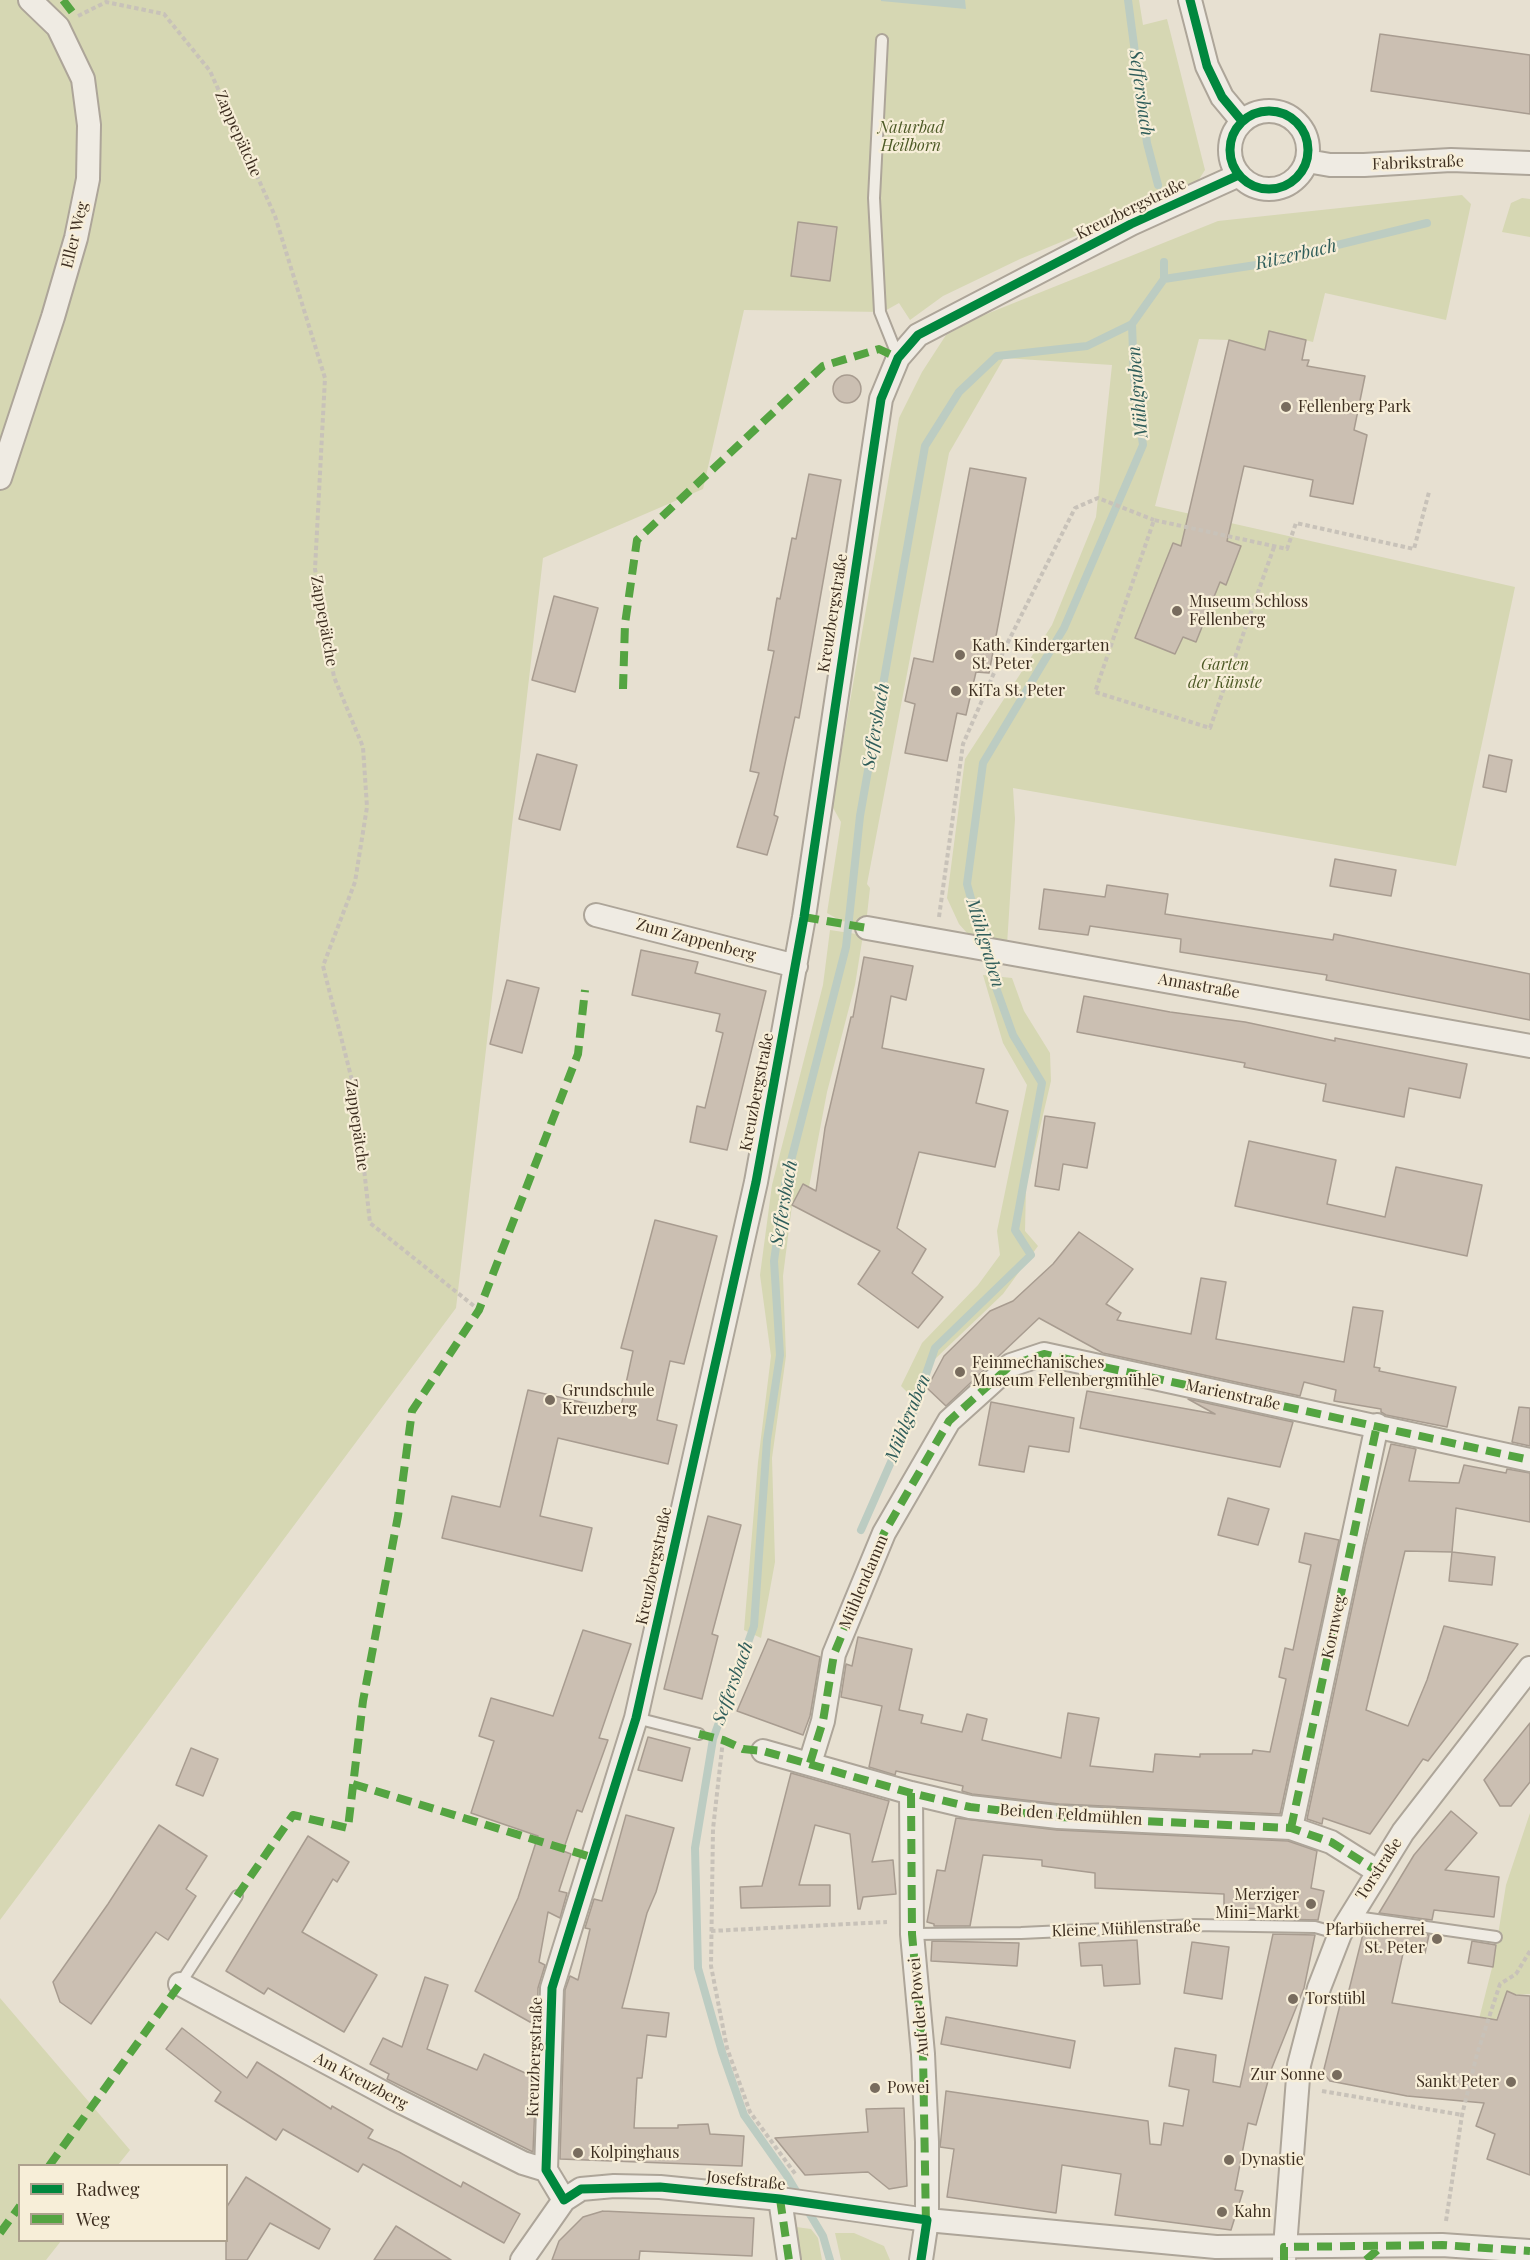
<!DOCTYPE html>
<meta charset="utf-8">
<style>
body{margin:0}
#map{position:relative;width:1530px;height:2260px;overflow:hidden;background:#e7e0d1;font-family:"Playfair Display",serif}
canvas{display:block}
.legend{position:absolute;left:18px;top:2164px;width:210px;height:78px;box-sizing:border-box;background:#f7eed8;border:2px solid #ada18e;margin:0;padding:8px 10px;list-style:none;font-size:18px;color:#3d2e20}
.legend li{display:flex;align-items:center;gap:12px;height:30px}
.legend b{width:30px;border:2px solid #ada18e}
</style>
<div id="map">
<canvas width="1530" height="2260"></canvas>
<ul class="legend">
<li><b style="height:8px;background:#00873e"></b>Radweg</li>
<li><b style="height:8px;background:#54a441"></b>Weg</li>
</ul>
</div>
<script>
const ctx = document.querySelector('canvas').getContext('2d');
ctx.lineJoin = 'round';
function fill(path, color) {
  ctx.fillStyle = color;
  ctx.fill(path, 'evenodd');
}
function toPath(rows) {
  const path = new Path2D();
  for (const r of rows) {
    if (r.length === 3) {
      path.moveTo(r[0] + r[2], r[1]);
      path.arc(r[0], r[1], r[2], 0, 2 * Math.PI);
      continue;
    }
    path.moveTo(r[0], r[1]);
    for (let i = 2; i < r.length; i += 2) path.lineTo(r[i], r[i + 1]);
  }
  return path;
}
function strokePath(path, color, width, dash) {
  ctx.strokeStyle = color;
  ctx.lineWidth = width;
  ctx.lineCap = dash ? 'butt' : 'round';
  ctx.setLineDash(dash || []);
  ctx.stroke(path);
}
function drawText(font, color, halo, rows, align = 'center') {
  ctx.font = font + ' "Playfair Display",serif';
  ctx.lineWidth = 4.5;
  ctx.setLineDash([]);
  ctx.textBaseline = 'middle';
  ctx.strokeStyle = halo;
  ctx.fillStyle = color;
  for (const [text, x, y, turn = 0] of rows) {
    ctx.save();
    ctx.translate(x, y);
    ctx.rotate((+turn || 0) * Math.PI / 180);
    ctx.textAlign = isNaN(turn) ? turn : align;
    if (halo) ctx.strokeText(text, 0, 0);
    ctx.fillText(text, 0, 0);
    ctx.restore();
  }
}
const green = toPath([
 [0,0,1139,0,1143,25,1167,19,1205,170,1194,187,1020,259,943,296,910,320,899,303,883,312,744,310,703,489,543,558,456,1308,0,1920],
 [1462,195,1471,204,1446,320,1325,293,1313,342,1270,332,1265,350,1229,340,1199,339,1155,506,1515,587,1456,866,1013,788,1015,819,1007,945,975,942,959,924,947,898,965,759,1052,625,1096,517,1112,365,1004,358,949,453,867,884,870,888,866,924,841,921,827,913,841,822,832,806,899,418,922,372,946,335,979,317,1218,221],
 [1522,198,1530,199,1530,237,1502,232,1511,203],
 [830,930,863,935,855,985,827,1092,809,1187,803,1184,792,1205,783,1276,786,1356,772,1458,775,1562,761,1638,744,1630,758,1462,771,1356,760,1275,772,1185,823,985],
 [983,975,1012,978,1024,1011,1050,1053,1051,1081,1026,1187,1025,1231,1038,1246,1003,1294,934,1360,920,1405,901,1386,922,1343,978,1285,1000,1255,997,1231,1027,1085,1003,1043],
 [1530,1813,1530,1994,1515,1995,1507,1991,1491,2033,1477,2027,1494,1960,1506,1885],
 [0,1998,130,2150,118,2165,20,2166,20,2240,61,2241,46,2260,0,2260],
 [796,2227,811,2229,818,2238,822,2260,800,2260],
 [835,2233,854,2233,884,2246,890,2260,841,2260]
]);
const water = toPath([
 [965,0,966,9,881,1,881,0]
]);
const stream = toPath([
 [1128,0,1147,143,1158,185],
 [1164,279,1256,265,1427,223],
 [861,1530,913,1412,935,1348,1031,1255,1015,1230,1042,1083,1013,1035,994,982,967,884,983,763,1064,628,1143,445,1134,378,1132,324],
 [830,2260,823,2236,787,2176,744,2115,722,2052,698,1968,695,1848,713,1739,754,1626,767,1440,780,1355,774,1261,785,1184,846,947,860,816,925,446,959,392,997,356,1087,346,1132,324,1164,279,1164,262]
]);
const building = toPath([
 [1380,34,1530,55,1530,114,1371,91,1380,34],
 [798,222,837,227,830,281,791,276,798,222],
 [1269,331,1306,340,1302,360,1309,360,1307,366,1365,376,1354,430,1367,435,1353,504,1310,496,1313,480,1244,466,1227,541,1241,546,1226,585,1220,582,1196,642,1183,637,1175,654,1135,638,1173,543,1181,546,1229,340,1265,350,1269,331],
 [847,389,14],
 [970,468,1026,478,989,673,976,672,966,715,957,713,947,761,905,753,915,704,905,701,914,658,933,662,970,468],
 [809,474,841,480,799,718,795,717,774,815,778,817,767,855,737,847,759,773,750,771,774,651,768,650,777,598,780,599,792,538,796,539,809,474],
 [554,596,598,608,575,692,532,680,554,596],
 [537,754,577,765,560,830,519,819,537,754],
 [1489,755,1512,760,1506,792,1483,787,1489,755],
 [1335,859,1396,870,1391,896,1330,886,1335,859],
 [1107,885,1168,894,1165,914,1333,940,1334,934,1530,974,1530,1020,1326,980,1327,975,1180,952,1181,939,1090,926,1088,935,1039,929,1044,889,1105,897,1107,885],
 [641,950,698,962,695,973,766,991,727,1150,690,1142,697,1106,705,1108,723,1033,716,1031,720,1014,632,995,641,950],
 [864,957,913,966,906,1000,891,996,882,1048,984,1069,976,1103,1008,1111,995,1167,919,1152,897,1228,926,1249,912,1273,943,1297,918,1328,858,1284,880,1251,792,1205,803,1184,816,1191,825,1128,851,1017,853,1017,864,957],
 [507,980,539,988,522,1053,490,1044,507,980],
 [1084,996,1170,1012,1245,1022,1335,1041,1335,1038,1467,1064,1460,1098,1409,1088,1404,1117,1323,1101,1326,1084,1244,1067,1245,1063,1077,1032,1084,996],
 [1045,1116,1095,1123,1087,1168,1063,1164,1059,1190,1035,1186,1045,1116],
 [1249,1141,1336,1160,1327,1204,1385,1217,1396,1167,1482,1185,1467,1256,1235,1206,1249,1141],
 [655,1220,717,1236,684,1364,670,1361,657,1420,677,1425,668,1464,558,1438,540,1516,592,1528,582,1571,442,1538,452,1496,500,1507,528,1390,620,1411,633,1351,621,1348,655,1220],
 [1079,1232,1133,1269,1106,1304,1121,1313,1117,1320,1191,1334,1201,1278,1226,1282,1216,1339,1344,1362,1353,1307,1383,1311,1374,1367,1380,1368,1379,1371,1456,1387,1447,1427,1386,1415,1381,1412,1381,1409,1334,1401,1336,1390,1304,1382,1300,1396,1103,1353,1039,1318,946,1406,927,1388,944,1356,990,1311,1013,1301,1053,1264,1079,1232],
 [1087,1391,1215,1414,1188,1399,1293,1422,1280,1467,1080,1428,1087,1391],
 [991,1402,1074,1418,1069,1452,1029,1446,1024,1472,979,1465,991,1402],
 [1519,1407,1530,1408,1530,1446,1512,1442,1519,1407],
 [1391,1444,1416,1449,1409,1481,1459,1483,1464,1465,1506,1473,1507,1469,1530,1473,1530,1522,1456,1508,1452,1552,1405,1551,1366,1710,1408,1726,1427,1680,1444,1626,1518,1644,1428,1761,1423,1759,1370,1834,1323,1818,1322,1824,1307,1819,1365,1546,1391,1444],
 [1228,1498,1269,1509,1258,1545,1218,1535,1228,1498],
 [708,1516,741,1525,712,1634,718,1636,702,1699,664,1689,708,1516],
 [1305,1533,1339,1540,1280,1814,1059,1804,972,1794,962,1791,963,1786,896,1771,895,1775,869,1767,882,1706,841,1697,846,1664,852,1666,858,1637,912,1649,899,1710,923,1715,921,1723,962,1732,967,1714,987,1719,982,1740,1061,1758,1068,1713,1099,1718,1090,1766,1153,1772,1155,1754,1200,1757,1200,1754,1252,1754,1253,1750,1270,1752,1286,1679,1279,1677,1285,1648,1293,1650,1311,1565,1299,1562,1305,1533],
 [1452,1552,1495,1557,1492,1585,1449,1581,1452,1552],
 [583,1630,631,1644,599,1738,608,1740,582,1812,577,1810,563,1851,571,1854,559,1891,567,1893,560,1918,548,1912,539,1962,545,1965,538,1988,537,2026,475,1991,518,1898,538,1836,471,1813,494,1741,479,1736,491,1698,553,1716,583,1630],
 [768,1639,820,1657,810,1716,803,1735,737,1711,768,1639],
 [1530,1723,1530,1782,1511,1806,1500,1806,1484,1780,1530,1723],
 [648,1737,690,1748,682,1781,638,1770,648,1737],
 [191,1748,218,1759,203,1796,176,1785,191,1748],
 [791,1773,889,1801,872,1862,893,1860,896,1894,863,1897,860,1909,858,1909,850,1834,815,1825,799,1885,830,1885,830,1906,741,1908,740,1887,762,1886,791,1773],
 [1451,1811,1477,1833,1445,1870,1499,1877,1494,1917,1434,1910,1432,1920,1379,1913,1414,1855,1451,1811],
 [626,1815,674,1828,656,1892,647,1913,622,2008,669,2013,666,2037,647,2035,642,2078,637,2078,634,2128,678,2128,678,2125,708,2124,710,2134,744,2136,742,2166,560,2159,565,1990,570,1976,578,1980,590,1929,585,1928,594,1899,602,1901,626,1815],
 [956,1818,1057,1830,1288,1841,1317,1851,1311,1888,1324,1891,1318,1920,1276,1919,1279,1909,1224,1908,1224,1894,1095,1888,1095,1873,1042,1866,1042,1860,983,1855,970,1926,934,1926,934,1924,927,1922,937,1870,945,1871,956,1818],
 [159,1825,207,1856,186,1889,196,1896,168,1940,156,1932,91,2024,60,2002,53,1982,108,1904,159,1825],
 [308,1836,349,1862,337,1882,333,1879,302,1932,377,1975,344,2032,268,1988,264,1994,226,1971,308,1836],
 [1365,1926,1429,1935,1425,1953,1404,1949,1392,2003,1497,2020,1507,1991,1516,1995,1530,1996,1530,2175,1487,2159,1495,2134,1476,2126,1484,2103,1407,2096,1330,2081,1323,2073,1343,1993,1348,1994,1365,1926],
 [1273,1934,1315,1935,1304,1988,1271,2070,1256,2125,1248,2123,1235,2190,1243,2191,1231,2230,1115,2215,1121,2174,1062,2165,1056,2213,947,2197,954,2149,940,2147,946,2091,1148,2121,1150,2144,1161,2145,1164,2123,1183,2126,1189,2090,1169,2086,1175,2048,1216,2055,1213,2082,1240,2087,1273,1934],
 [1137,1940,1140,1984,1104,1986,1102,1965,1081,1966,1079,1943,1137,1940],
 [932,1941,1019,1943,1017,1966,931,1961,932,1941],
 [1472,1941,1496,1945,1493,1967,1468,1963,1472,1941],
 [1192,1942,1229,1947,1222,1999,1184,1993,1192,1942],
 [425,1977,448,1985,427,2049,477,2070,484,2054,536,2078,533,2152,387,2079,389,2074,370,2064,383,2038,402,2047,425,1977],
 [946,2017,1075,2041,1070,2068,941,2044,946,2017],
 [182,2028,247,2078,257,2062,331,2109,332,2106,373,2130,368,2138,399,2152,461,2187,463,2182,520,2214,504,2243,363,2164,358,2172,283,2129,276,2140,215,2101,221,2092,166,2049,182,2028],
 [904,2108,907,2186,889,2189,868,2172,805,2175,775,2138,868,2132,866,2109,904,2108],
 [246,2177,330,2229,319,2249,270,2223,247,2260,226,2260,226,2208,246,2177],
 [603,2211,754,2218,752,2256,640,2251,639,2260,552,2260,559,2241,583,2217,603,2211],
 [396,2226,451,2260,374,2260,396,2226]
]);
const path = toPath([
 [78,16,106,2,164,14,210,71,275,216,325,378,315,569,334,677,363,747,367,807,355,882,323,966,356,1096,370,1223,479,1310],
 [1274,547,1210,728,1095,692,1154,520,1287,549,1296,523,1414,549,1429,492],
 [939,917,963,744,1004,650,1075,508,1098,498,1154,520],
 [723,1740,713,1829,711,1966,727,2048,750,2112,796,2175],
 [711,1931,887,1922],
 [1322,2091,1462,2115],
 [1446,2221,1462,2115,1477,2054,1500,1984,1516,1974,1530,1951]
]);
const lane = toPath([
 [882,40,874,198,880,312,898,357],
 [636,1718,699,1734],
 [1349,1916,1496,1937],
 [912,1934,1021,1933,1194,1925,1315,1927,1340,1934],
 [180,1984,237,1896]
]);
const street = toPath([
 [1190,0,1207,66,1222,97,1242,121],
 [1269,150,39],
 [1307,161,1330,165,1364,165,1451,160,1530,163],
 [0,478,53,317,76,238,88,179,89,125,83,79,58,27,30,0],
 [596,915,796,966],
 [867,928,1530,1046],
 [763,1751,911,1793,970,1807,1058,1817,1291,1828,1331,1842,1377,1871],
 [810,1763,823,1721,834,1654,884,1533,949,1421,1011,1365,1044,1354,1530,1460],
 [911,1793,912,1934,923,2054,927,2142,927,2220,921,2260],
 [1291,1828,1377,1425],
 [180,1984,395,2099,523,2163,546,2170],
 [780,2199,789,2260],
 [564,2200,546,2170,552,1988,636,1718,756,1182,804,917,881,399,898,358,918,335,1131,224,1239,175],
 [522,2260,564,2200,581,2189,614,2186,660,2187,780,2199,927,2220,1216,2247,1442,2245,1530,2251],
 [1284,2260,1299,2065,1319,1988,1340,1934,1403,1832,1530,1668]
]);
const quiet = toPath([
 [63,0,76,17],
 [623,689,625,624,637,540,823,366,879,349,898,358],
 [804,917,867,928],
 [699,1734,723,1740,743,1749,763,1751,911,1793,970,1807,1058,1817,1291,1828,1331,1842,1377,1871],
 [810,1763,823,1721,834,1654,884,1533,949,1421,1011,1365,1044,1354,1530,1460],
 [353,1784,591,1857],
 [911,1793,912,1934,923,2054,926,2225],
 [1291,1828,1377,1425],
 [237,1896,293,1815,348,1828,363,1701,398,1516,412,1411,479,1310,578,1054,585,990],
 [49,2166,180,1984],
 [780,2199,789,2260],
 [0,2233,20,2206],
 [1284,2260,1284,2247,1442,2245,1530,2251],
 [1366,2260,1382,2246]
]);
const cycleway = toPath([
 [1190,0,1207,66,1222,97,1242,121],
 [1269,150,39],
 [921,2260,927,2220,780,2199,660,2187,581,2189,564,2200,546,2170,552,1988,636,1718,756,1182,804,917,881,399,898,358,918,335,1131,224,1239,175]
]);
const markers = [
 [1286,407,6,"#786c5e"],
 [1177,611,6,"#786c5e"],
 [960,655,6,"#786c5e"],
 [956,691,6,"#786c5e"],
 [960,1372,6,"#786c5e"],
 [550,1400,6,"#786c5e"],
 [1311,1904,6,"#786c5e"],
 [1437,1939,6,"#786c5e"],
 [1293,1999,6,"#786c5e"],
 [1337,2075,6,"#786c5e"],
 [1511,2082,6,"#786c5e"],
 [875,2088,6,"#786c5e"],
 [578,2153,6,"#786c5e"],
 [1229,2160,6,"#786c5e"],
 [1222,2212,6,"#786c5e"]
];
const parkNames = [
 ["Naturbad",911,128],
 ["Heilborn",911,146],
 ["Garten",1225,665],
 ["der Künste",1225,683]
];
const streetNames = [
 ["Zappepätche",238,134,66],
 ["Fabrikstraße",1418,163,-2],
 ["Kreuzbergstraße",1131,209,-26],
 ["Eller Weg",75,235,-76],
 ["Kreuzbergstraße",833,613,-81],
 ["Zappepätche",324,621,80],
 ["Zum Zappenberg",696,940,15],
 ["Annastraße",1199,986,10],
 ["Kreuzbergstraße",757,1092,-79],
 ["Zappepätche",357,1125,82],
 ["Marienstraße",1233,1395,12],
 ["Kreuzbergstraße",654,1566,-78],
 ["Mühlendamm",864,1582,-67],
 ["Kornweg",1334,1627,-78],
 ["Bei den Feldmühlen",1071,1815,4],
 ["Torstraße",1379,1869,-57],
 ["Kleine Mühlenstraße",1126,1929,-2],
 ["Auf der Powei",919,2007,-95],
 ["Kreuzbergstraße",535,2057,-88],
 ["Am Kreuzberg",361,2081,28],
 ["Josefstraße",746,2181,6]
];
const poiNames = [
 ["Fellenberg Park",1298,407],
 ["Museum Schloss",1189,602],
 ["Fellenberg",1189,620],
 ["Kath. Kindergarten",972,646],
 ["St. Peter",972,664],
 ["KiTa St. Peter",968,691],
 ["Feinmechanisches",972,1363],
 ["Museum Fellenbergmühle",972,1381],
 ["Grundschule",562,1391],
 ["Kreuzberg",562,1409],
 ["Merziger",1299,1895,"right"],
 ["Mini-Markt",1299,1913,"right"],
 ["Pfarbücherrei",1425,1930,"right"],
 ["St. Peter",1425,1948,"right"],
 ["Torstübl",1305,1999],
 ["Zur Sonne",1325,2075,"right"],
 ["Sankt Peter",1499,2082,"right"],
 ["Powei",887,2088],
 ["Kolpinghaus",590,2153],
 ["Dynastie",1241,2160],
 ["Kahn",1234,2212]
];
const waterNames = [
 ["Seffersbach",1141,93,82],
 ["Ritzerbach",1296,255,-13],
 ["Mühlgraben",1138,392,-95],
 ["Seffersbach",876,726,-80],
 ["Mühlgraben",985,943,73],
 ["Seffersbach",784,1203,-80],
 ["Mühlgraben",908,1418,-68],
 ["Seffersbach",733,1683,-70]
];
fill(green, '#d6d7b3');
fill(water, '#bcccc2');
strokePath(stream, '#bcccc2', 8);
fill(building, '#cbbfb2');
strokePath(building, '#a89c90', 1.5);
strokePath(lane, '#ada599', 14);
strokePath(street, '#ada599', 26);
strokePath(path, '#c8c2b9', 4, [4.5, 3]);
strokePath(lane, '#efebe3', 10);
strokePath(street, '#efebe3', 22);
strokePath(quiet, '#54a441', 8, [15, 8]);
strokePath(cycleway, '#00873e', 9);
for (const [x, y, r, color] of markers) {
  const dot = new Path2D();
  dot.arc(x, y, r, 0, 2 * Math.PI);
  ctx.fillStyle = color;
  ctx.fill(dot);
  strokePath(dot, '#f7eed8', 2);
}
drawText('italic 16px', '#4d5a26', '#f7eed8', parkNames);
drawText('16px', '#3d2e20', '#f7eed8', streetNames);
drawText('16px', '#3d2e20', '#f7eed8', poiNames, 'left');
drawText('italic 18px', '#2f5d5a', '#f7eed8', waterNames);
</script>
